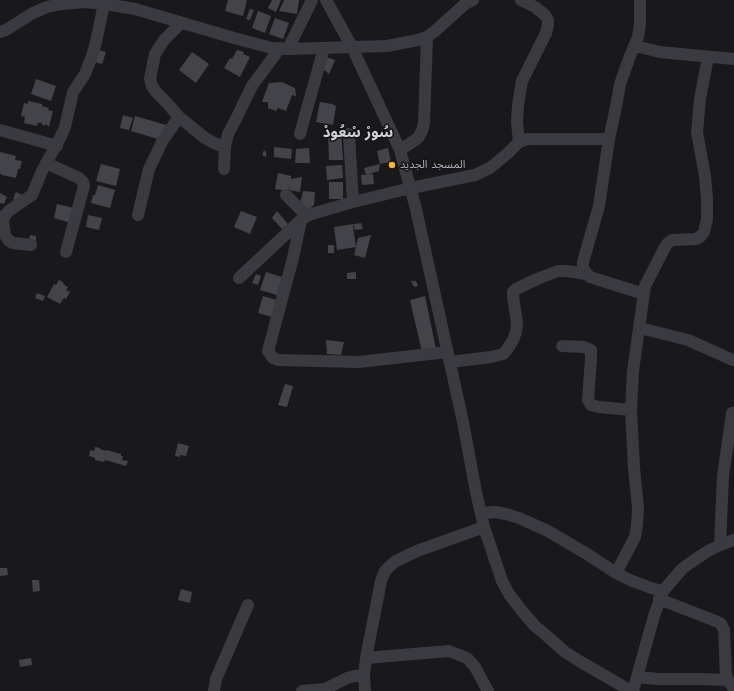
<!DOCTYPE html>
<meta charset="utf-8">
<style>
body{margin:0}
canvas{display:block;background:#19191c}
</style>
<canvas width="734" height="691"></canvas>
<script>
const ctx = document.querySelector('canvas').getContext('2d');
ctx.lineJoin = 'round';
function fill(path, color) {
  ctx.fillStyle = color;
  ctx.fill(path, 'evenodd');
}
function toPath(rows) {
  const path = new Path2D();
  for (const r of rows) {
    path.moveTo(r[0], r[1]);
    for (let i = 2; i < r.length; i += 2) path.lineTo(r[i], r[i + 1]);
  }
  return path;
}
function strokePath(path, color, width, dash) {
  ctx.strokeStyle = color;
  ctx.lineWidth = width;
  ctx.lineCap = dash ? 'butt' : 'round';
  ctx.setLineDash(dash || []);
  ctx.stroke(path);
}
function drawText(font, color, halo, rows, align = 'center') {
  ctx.font = font + ' "Work Sans","Noto Sans Arabic",sans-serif';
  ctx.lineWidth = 3;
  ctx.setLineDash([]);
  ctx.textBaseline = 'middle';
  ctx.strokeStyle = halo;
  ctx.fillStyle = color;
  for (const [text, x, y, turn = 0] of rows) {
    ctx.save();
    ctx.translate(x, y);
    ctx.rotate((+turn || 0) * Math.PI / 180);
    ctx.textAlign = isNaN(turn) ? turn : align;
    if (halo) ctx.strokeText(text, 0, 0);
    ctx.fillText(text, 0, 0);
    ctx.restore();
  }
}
const building = toPath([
 [228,0,247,0,243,16,225,11],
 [272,0,281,0,276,12,268,8],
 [284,0,299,0,297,14,279,11],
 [250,9,254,10,250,20,246,19],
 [258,11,271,16,265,33,252,28],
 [275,18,289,23,283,39,269,34],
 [98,50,106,52,102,64,95,62],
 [237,50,244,52,243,54,250,57,240,77,224,68,230,58,232,59],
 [192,52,209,64,196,83,179,70],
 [326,57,335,60,329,74,323,69],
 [36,79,56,86,51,101,31,94],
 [282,82,295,88,296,96,292,95,286,111,278,108,276,111,268,108,268,102,262,102,269,83],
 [28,101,42,104,42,106,49,108,48,110,53,111,49,127,46,124,44,126,41,123,38,123,37,126,24,123,25,117,21,116,24,103,28,104],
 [320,102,332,104,336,106,333,125,316,122],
 [123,115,133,118,129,130,120,128],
 [135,116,166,125,161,140,131,131],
 [341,131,343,160,329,160,328,132],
 [274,147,292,149,291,159,274,157],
 [309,148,310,163,295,163,296,149],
 [388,148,391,162,380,164,377,151],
 [264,150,266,152,266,157,262,155],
 [0,152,16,156,15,160,22,161,20,169,18,169,16,178,2,175,0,173],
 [101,164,120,169,116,186,96,181],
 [380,164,379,171,366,175,364,168],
 [342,165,343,178,327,180,326,166],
 [278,173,291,176,291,179,302,177,300,192,289,190,290,184,288,191,275,189],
 [373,174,374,184,362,185,361,175],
 [329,182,343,182,343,199,329,199],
 [98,185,115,190,110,208,91,203,93,195,95,195],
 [303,191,315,192,314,205,306,212,300,204],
 [16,192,24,196,21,202,13,199],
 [0,193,7,197,4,204,0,203],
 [57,204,74,208,71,223,54,218],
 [241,211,257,217,250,234,234,227],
 [277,211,288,224,282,229,272,218],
 [88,215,102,218,99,230,86,227],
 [361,223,363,229,355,230,353,224,353,226,356,247,358,238,371,235,365,258,354,255,356,247,337,250,334,227],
 [30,235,36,236,36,243,29,243],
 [328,245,334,245,334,253,328,253],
 [266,272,282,277,277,295,260,290],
 [356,272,356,279,347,279,347,273],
 [256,274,261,276,258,285,252,283],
 [59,280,64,283,63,284,68,287,66,290,70,292,66,299,64,298,60,304,47,297,54,284,56,285],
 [411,281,416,281,418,286,414,287],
 [37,293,45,296,43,301,35,298],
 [263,296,276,300,272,317,258,313],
 [425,296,436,349,422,352,410,300],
 [326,340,344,342,341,355,327,354],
 [285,384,293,386,287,407,278,405],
 [178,443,189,446,186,456,180,455,180,457,175,456],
 [95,447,100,448,100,449,106,451,106,450,121,454,121,456,123,456,122,460,128,461,126,466,105,460,104,462,95,460,95,458,89,456,90,450,94,451],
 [0,568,7,568,8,575,0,576],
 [32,580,39,580,40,591,33,592],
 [181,589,192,592,190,603,178,600],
 [31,658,32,665,20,667,19,660]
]);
const minor = toPath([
 [326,0,352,47,400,150,416,209,463,422,476,492,484,527,502,581,509,594,522,611,535,626,547,636,565,652,581,662,631,691],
 [640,0,640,24,638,37,630,56,620,84,616,107,609,139,599,206,583,262,583,269,590,277,644,294],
 [181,23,164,40,155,54,150,79,152,86,157,93,167,103,179,117,205,138,214,143,225,147],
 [0,32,6,30,33,13,47,7,61,4,85,2,112,5,135,9,234,38,272,48,288,49,387,46,418,40,427,37,435,31,465,4,473,0],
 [635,46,660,52,691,55,734,59],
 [288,49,312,0],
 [0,130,57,146],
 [300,134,324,48],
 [349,134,353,202],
 [519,142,517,122,518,105,522,81,546,33,548,25,548,20,545,15,535,7,521,0],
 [400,150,418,138,422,131,424,123,427,37],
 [46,163,79,178,83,182,84,186,66,252],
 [224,169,225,147,228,134,236,119,252,86,280,48],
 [286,195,307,216],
 [138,215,149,169,163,140,179,117],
 [301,220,293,258,268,351,273,358,278,360,359,362,447,352],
 [31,245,13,243,8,240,5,235,3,221,5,215,10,210,32,195,42,171,60,138,65,127,73,92,85,74,92,56,96,42,104,4],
 [239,278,301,220,307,216,315,213,353,202,411,188,475,175,490,168,508,153,519,142,528,139,609,139],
 [640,328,688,340,733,360],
 [562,346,584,347,591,350,591,359,588,400,591,405,599,407,631,410],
 [450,362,491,357,503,354,506,351,513,340,516,332,517,323,513,296,513,292,516,289,537,279,558,271,567,271,586,274],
 [481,513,495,512,506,514,519,518,548,531,587,554,616,573,630,580,651,588,663,591],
 [720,545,723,476,732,413],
 [616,573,635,537,637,525,638,508,634,468,631,410,633,371,645,286,665,247,668,243,672,240,696,239,701,236,704,232,707,219,707,199,705,176,697,132,700,99,708,57],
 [659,599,718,622,721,624,724,630,726,675,728,680,734,689],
 [366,658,449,651,467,658,475,667,488,691],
 [637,677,658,679,701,679,728,680],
 [214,691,216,679,248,605],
 [302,691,325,689,347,678,355,676,364,676],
 [365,691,364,676,366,658,381,581,385,571,391,565,396,561,417,551,484,527],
 [633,691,654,616,663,591,682,569,690,563,708,551,720,545,734,540]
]);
const markers = [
 [392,165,4,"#f7b436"]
];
const poiNames = [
 ["المسجد الجديد",400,165]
];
const districtNames = [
 ["سُورْ سْعُودْ",358,133]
];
fill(building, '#434449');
strokePath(minor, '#3a3b41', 12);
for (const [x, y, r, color] of markers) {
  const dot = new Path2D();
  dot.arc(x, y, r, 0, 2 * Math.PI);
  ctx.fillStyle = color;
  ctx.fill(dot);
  strokePath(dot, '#141417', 1.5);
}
drawText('11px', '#abb0bb', '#141417', poiNames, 'left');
drawText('bold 15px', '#cdd0d7', '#141417', districtNames);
</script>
